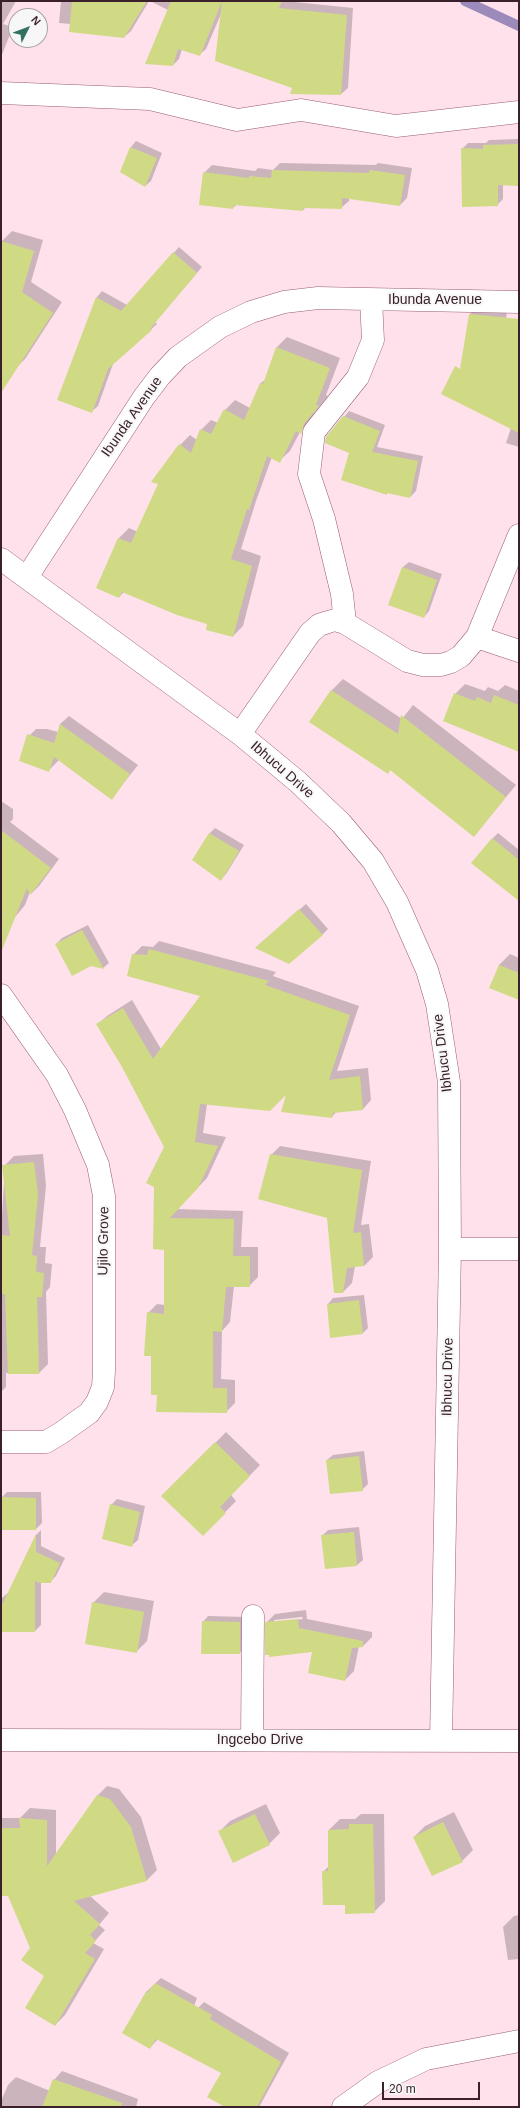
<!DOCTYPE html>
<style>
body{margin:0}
#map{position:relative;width:520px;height:2108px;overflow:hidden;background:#fee1eb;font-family:Helvetica,sans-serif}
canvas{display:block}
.frame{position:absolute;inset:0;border:2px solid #3a202b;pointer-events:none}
.north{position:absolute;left:8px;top:8px;width:40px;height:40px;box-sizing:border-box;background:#f7f7f7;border:1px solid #aba1a5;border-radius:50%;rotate:48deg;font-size:11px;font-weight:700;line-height:16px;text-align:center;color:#3a202b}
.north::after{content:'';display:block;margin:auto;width:14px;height:18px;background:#307161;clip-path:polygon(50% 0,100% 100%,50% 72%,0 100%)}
.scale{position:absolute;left:382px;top:2082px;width:98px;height:18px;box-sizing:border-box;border:2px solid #3a202b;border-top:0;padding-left:5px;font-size:12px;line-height:14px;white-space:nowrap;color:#3a202b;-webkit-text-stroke:3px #f7f7f7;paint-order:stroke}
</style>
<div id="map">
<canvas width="520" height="2108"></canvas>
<div class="frame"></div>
<div class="north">N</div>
<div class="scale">20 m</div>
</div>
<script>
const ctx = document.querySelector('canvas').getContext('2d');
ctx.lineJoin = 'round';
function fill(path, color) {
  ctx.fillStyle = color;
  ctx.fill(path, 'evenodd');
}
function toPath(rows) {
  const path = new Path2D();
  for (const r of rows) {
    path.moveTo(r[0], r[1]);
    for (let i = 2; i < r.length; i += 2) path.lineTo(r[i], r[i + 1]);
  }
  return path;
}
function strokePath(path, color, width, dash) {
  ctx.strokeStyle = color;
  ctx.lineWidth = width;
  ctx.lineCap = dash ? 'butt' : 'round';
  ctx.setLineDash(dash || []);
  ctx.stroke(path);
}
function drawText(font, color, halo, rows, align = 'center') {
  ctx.font = font + ' Helvetica,sans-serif';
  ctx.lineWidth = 4;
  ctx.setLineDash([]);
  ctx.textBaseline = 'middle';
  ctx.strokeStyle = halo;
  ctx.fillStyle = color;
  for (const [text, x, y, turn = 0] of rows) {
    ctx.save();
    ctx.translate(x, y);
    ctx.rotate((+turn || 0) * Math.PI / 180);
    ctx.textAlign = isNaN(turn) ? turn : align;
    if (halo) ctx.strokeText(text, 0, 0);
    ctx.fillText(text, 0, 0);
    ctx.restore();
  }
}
const shadow = toPath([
 [1,1,16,1,3,24,13,27,1,57],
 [61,1,149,1,131,31,124,37,71,24,59,23],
 [150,1,285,1,353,8,348,88,341,94,291,93,293,87,221,14,206,49,199,55,182,49,179,59,173,65,168,10],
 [519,139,519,185,503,184,503,199,497,205,462,149,468,143,486,143,489,140],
 [136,141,162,153,151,181,145,186,121,171,131,147],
 [280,163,376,165,378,163,412,168,407,198,400,205,349,198,349,201,341,208,306,207,303,210,237,204,233,208,204,173,212,165,255,171,258,168,273,170],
 [12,231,43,240,31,282,62,302,25,359,15,369,1,361,1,245,2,241],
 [179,247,202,267,155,322,157,324,113,364,98,406,92,411,59,399,97,297,102,291,127,305],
 [476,308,507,311,504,336,519,340,519,373,462,365,470,314],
 [287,337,340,358,326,395,328,396,314,413,311,422,300,432,290,451,279,461,272,457,256,501,241,549,261,556,243,626,233,636,209,624,124,592,119,597,97,588,119,538,129,528,138,532,159,484,152,481,180,445,190,435,197,440,201,430,211,420,218,423,225,410,235,400,250,408,261,383,265,380,277,347],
 [519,394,519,447,506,443,511,428],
 [349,411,385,425,377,447,423,456,416,491,410,497,388,492,387,494,351,452,344,417],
 [409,562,442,574,429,611,424,617,390,605,403,567],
 [343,679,402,719,413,705,516,785,474,836,391,769,388,773,311,722,332,690],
 [465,684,485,691,488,687,498,691,505,685,519,691,519,751,455,694],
 [69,716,138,765,111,799,59,760,49,770,27,738,36,729,47,729,58,732,60,724],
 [1,801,13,809,13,819,10,822,59,859,39,886,31,894,30,892,25,905,1,934],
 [215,828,244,845,226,874,221,879,194,860,210,833],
 [498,833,519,850,519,899,492,839],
 [306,904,328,929,322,935,256,947],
 [88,925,109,963,103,968,56,944,62,938],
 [159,941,276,972,273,976,359,1006,337,1071,368,1068,371,1100,363,1109,336,1112,332,1117,287,1092,207,1104,203,1133,226,1137,207,1178,177,1209,243,1211,241,1247,258,1247,258,1277,249,1286,234,1286,230,1322,222,1331,221,1379,235,1380,235,1403,226,1412,158,1394,148,1313,157,1304,165,1305,165,1147,123,1067,98,1024,107,1016,132,1000,161,1049,202,995,133,955,142,946,153,947],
 [510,954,519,958,519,999,491,988,499,965],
 [280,1146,371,1161,361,1225,369,1224,373,1257,364,1266,355,1266,352,1283,343,1292,328,1217,271,1155],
 [43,1154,46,1186,40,1247,46,1247,45,1263,52,1264,50,1287,46,1292,48,1364,39,1373,6,1373,6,1387,1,1392,1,1233,5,1165,14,1156],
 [364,1295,368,1328,363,1333,328,1304,333,1298],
 [226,1432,260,1465,231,1495,236,1501,203,1535,163,1496],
 [364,1451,368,1484,362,1490,327,1460,333,1455],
 [7,1492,41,1492,42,1523,36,1529,1,1498],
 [117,1499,145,1506,138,1540,132,1545,111,1505],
 [359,1527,363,1560,357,1565,322,1536,328,1530],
 [41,1530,41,1546,65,1558,56,1576,50,1582,41,1582,41,1625,35,1631,2,1631,2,1598,9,1592,36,1535],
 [104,1592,154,1601,147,1641,136,1652,93,1603],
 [306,1610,307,1619,372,1632,372,1637,363,1646,359,1646,354,1671,345,1680,313,1651,266,1623,275,1614],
 [302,1617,303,1619,274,1622,274,1620],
 [208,1616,246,1617,245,1647,240,1653,203,1622],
 [107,1786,119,1789,141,1817,157,1870,147,1880,89,1895,109,1913,99,1925,105,1930,93,1943,104,1949,65,2015,55,2025,45,1976,31,1948,9,1895,1,1895,1,1818,20,1818,30,1808,56,1810,56,1855,97,1796],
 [266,1804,280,1833,269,1844,219,1832,230,1821],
 [454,1812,473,1850,462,1861,414,1837,425,1826],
 [361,1814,384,1814,385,1901,374,1912,346,1904,323,1872,329,1866,329,1830,340,1819,355,1819],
 [519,1915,519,1959,508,1960,503,1927,514,1916],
 [161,1978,197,1998,181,2042,158,2039,150,2048,123,2033,146,1992],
 [204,2002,289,2053,259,2107,227,2107,222,2072,196,2010],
 [62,2071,138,2099,136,2107,1,2107,1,2101,8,2085,16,2077,50,2091,54,2080]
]);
const stream = toPath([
 [465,1,519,26]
]);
const building = toPath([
 [72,1,147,1,124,38,69,32],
 [171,1,282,1,279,8,347,15,341,95,290,94,292,88,215,61,222,1,200,56,178,49,173,66,145,64],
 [519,144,519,186,498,185,498,206,462,207,461,148,483,149,483,145],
 [130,147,157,158,145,187,120,172],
 [272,170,369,173,370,170,405,175,400,206,342,198,342,209,303,208,303,211,234,205,233,209,199,205,203,172,249,178,249,176,271,178],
 [1,241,34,251,22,292,53,313,1,393],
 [173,252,197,273,150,329,152,330,108,369,92,413,57,400,96,297,121,311],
 [469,314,519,319,519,433,441,394,455,366,460,369],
 [276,347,330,368,316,405,319,406,304,424,301,434,296,431,280,463,267,456,249,510,247,509,231,559,252,566,233,637,206,630,207,624,177,615,122,592,119,598,96,588,118,538,131,543,158,484,151,482,179,444,191,453,200,429,211,434,224,409,244,420,260,383,263,384],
 [343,416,380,431,372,452,418,461,410,498,387,493,387,495,341,480,349,453,325,443,326,437],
 [402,567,437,580,424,618,388,605],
 [331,690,398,734,401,715,506,797,474,837,390,770,388,774,309,722],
 [454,693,475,701,477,697,491,703,494,695,519,705,519,752,443,721],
 [60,724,130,774,112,800,54,757,49,772,19,761,27,734,54,743],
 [1,830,51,868,30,895,27,888,2,950],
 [209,833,239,851,221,881,192,860],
 [492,838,519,860,519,901,471,863],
 [299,909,323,935,289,964,255,948],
 [82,930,104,969,91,966,72,976,55,944],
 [149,949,269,981,265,985,350,1015,329,1080,360,1076,363,1110,333,1113,332,1118,281,1112,286,1095,270,1111,200,1104,195,1142,218,1146,198,1188,170,1218,234,1219,233,1256,250,1256,250,1287,226,1287,222,1332,213,1331,213,1388,227,1388,227,1413,156,1412,157,1395,151,1395,151,1356,144,1356,147,1312,164,1314,164,1250,153,1249,154,1187,146,1183,164,1147,122,1067,96,1024,123,1008,153,1059,200,996,127,976,132,954,147,955],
 [499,965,519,973,519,1000,489,988],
 [270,1154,362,1170,353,1233,361,1232,364,1266,347,1268,343,1293,334,1293,327,1218,258,1199],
 [34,1162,38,1195,32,1255,37,1256,36,1272,44,1273,42,1297,37,1297,39,1374,8,1374,5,1294,1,1294,1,1235,10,1236,2,1165],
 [359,1300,363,1334,330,1338,327,1304],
 [215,1442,250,1476,220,1507,226,1513,203,1536,161,1496],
 [359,1456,363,1491,330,1494,326,1460],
 [1,1497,36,1498,36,1530,1,1530],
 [110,1504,140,1512,132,1547,102,1539],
 [354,1532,357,1566,325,1569,321,1535],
 [36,1534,36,1552,60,1563,51,1583,40,1583,35,1581,35,1632,1,1632,1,1607],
 [92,1602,144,1612,137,1653,85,1644],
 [298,1619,299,1628,363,1641,363,1647,352,1648,345,1681,308,1673,312,1652,269,1657,269,1655,265,1655,265,1622],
 [202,1621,240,1622,240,1654,201,1654],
 [97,1795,110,1799,131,1827,147,1881,74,1901,100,1924,90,1935,96,1941,85,1953,95,1959,55,2026,25,2008,44,1976,21,1960,30,1948,8,1896,1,1896,1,1828,20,1828,19,1818,47,1820,47,1866],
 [255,1814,270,1845,233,1863,218,1831],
 [443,1822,463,1862,432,1876,413,1837],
 [349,1824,373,1824,375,1913,345,1914,345,1905,323,1905,322,1871,328,1871,328,1830,349,1829],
 [155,1983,212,2015,210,2019,281,2062,257,2107,225,2107,207,2097,221,2073,156,2039,150,2049,122,2033,146,1992,147,1993],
 [53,2079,122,2103,121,2107,42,2107]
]);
const minor = toPath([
 [1,93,150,99,237,120,301,110,396,126,519,112],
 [1,559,240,734,298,782,341,823,373,861,397,902,427,970,437,1004,449,1082,450,1249,441,1740],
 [27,577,144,397,160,376,178,357,220,327,251,312,284,302,318,298,519,302],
 [345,623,342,594,324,519,309,474,314,432,358,377,373,340,371,300],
 [477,637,519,651],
 [240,734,310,633,319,625,328,622,335,620,345,623,407,661,423,665,441,665,451,662,461,656,477,637,519,535],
 [1,995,57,1075,75,1110,98,1165,104,1196,104,1371,103,1387,97,1402,89,1413,61,1433,46,1442,1,1442],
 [450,1249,519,1249],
 [252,1740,253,1616],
 [343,2107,378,2082,426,2059,519,2041]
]);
const major = toPath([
 [1,1740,519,1741]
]);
const streetNames = [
 ["Ibunda Avenue",435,300],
 ["Ibunda Avenue",132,417,-55],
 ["Ibhucu Drive",282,770,41],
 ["Ibhucu Drive",443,1053,-97],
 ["Ujilo Grove",104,1241,-89],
 ["Ibhucu Drive",448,1377,-89],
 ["Ingcebo Drive",260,1740]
];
fill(shadow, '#0003');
strokePath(stream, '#9c8aba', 10);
fill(building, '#d0da85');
strokePath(minor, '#995c75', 23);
strokePath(major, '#995c75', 23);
strokePath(minor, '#fff', 22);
strokePath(major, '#fff', 22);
drawText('14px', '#3a202b', '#f7f7f7', streetNames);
</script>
